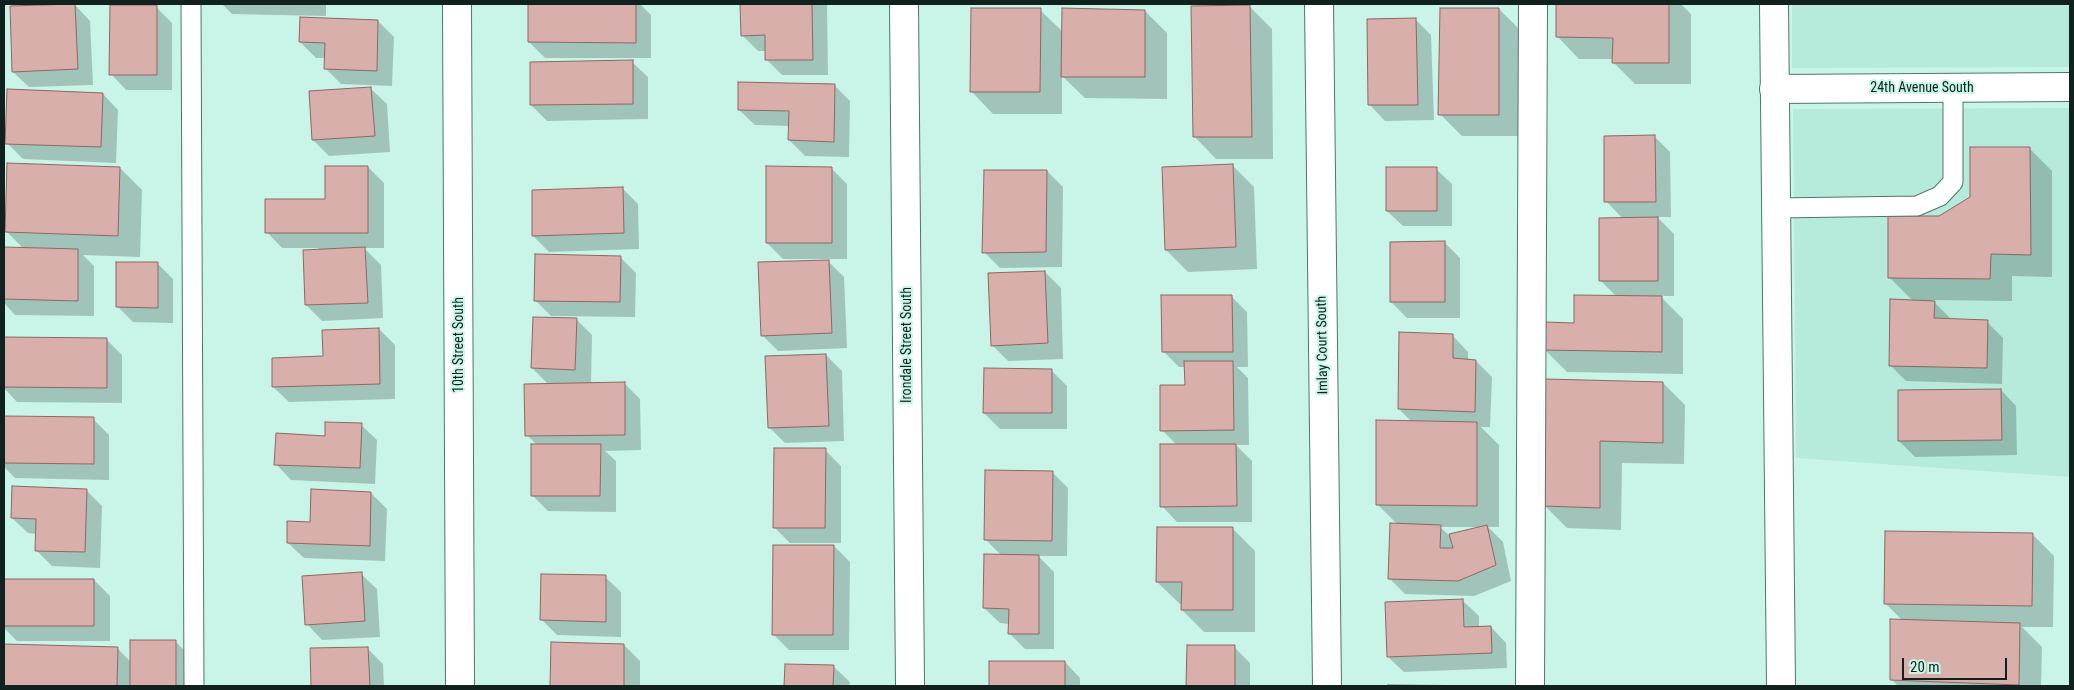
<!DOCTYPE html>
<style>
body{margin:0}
#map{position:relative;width:2074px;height:690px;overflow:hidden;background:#c9f5e8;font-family:"Roboto Condensed",sans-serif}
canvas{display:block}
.frame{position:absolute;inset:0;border:5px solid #11221e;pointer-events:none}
.scale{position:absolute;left:1902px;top:658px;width:105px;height:22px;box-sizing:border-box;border:2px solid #11221e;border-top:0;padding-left:6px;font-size:15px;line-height:18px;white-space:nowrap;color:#11221e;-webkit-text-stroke:4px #c9f5e8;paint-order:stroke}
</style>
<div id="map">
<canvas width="2074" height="690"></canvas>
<div class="frame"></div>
<div class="scale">20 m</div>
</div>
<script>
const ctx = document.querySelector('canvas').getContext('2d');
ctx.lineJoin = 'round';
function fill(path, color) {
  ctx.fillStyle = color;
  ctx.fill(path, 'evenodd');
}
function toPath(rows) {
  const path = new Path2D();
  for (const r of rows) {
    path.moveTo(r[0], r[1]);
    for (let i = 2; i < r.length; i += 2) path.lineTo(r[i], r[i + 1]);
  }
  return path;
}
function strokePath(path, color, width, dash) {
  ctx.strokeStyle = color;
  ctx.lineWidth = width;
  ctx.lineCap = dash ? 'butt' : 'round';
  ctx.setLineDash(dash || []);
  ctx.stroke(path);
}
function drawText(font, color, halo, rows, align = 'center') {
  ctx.font = font + ' "Roboto Condensed",sans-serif';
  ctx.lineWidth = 4;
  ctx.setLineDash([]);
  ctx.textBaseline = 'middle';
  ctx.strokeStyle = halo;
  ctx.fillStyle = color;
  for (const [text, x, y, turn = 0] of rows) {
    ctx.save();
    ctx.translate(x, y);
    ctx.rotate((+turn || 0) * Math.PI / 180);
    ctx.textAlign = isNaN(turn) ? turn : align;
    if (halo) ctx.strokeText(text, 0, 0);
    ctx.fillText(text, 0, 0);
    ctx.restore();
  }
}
const built = toPath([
 [1792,4,2069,4,2070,67,1792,68],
 [2070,108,2070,477,1796,458,1793,109]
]);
const shadow = toPath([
 [222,4,326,4,326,16,232,14],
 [529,4,640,4,651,15,651,58,545,58,529,42],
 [742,4,827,4,828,75,782,75,766,59,766,51,758,51,742,35],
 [1558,4,1681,4,1691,14,1691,84,1635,84,1613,62,1613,59,1579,59,1557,36],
 [75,5,90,21,93,85,29,87,13,72],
 [156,7,172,23,172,90,126,90,111,74],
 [1250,7,1272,29,1273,159,1216,159,1194,136],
 [1499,9,1521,31,1520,136,1462,136,1440,114],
 [1040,10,1063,32,1145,11,1167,33,1167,99,1085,98,1062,76,1062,114,993,114,971,91],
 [1416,20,1431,35,1434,120,1385,121,1370,105],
 [378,21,394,37,392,86,341,84,325,68,326,58,316,58,300,42],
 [632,62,648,77,648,119,547,121,531,105],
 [834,85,850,101,849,157,805,156,789,140,789,126,755,125,739,110],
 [371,89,387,104,390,152,329,156,313,140],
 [103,94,118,110,116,163,23,159,7,143],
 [1654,136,1670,152,1671,217,1657,217,1674,234,1674,296,1660,296,1683,319,1683,374,1567,372,1545,350,1575,324,1617,297,1600,280,1623,219,1606,201],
 [2030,149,2052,171,2052,277,2012,276,2012,301,1932,300,1950,318,1950,320,1987,322,2003,338,2002,384,1906,381,1891,366,1913,301,1890,278,1940,218,1972,198],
 [1232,165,1254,187,1257,269,1188,272,1166,250],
 [368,167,384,183,384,248,364,248,381,265,383,318,322,321,306,305,319,248,282,248,267,232,326,201],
 [120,168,142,190,140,257,83,255,94,266,94,316,15,315,4,303,4,249,24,249,6,231],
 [831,168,847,184,847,259,783,259,767,243],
 [1436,169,1452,184,1452,226,1403,226,1387,211],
 [1047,171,1063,187,1062,267,1000,268,984,252],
 [622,188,638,204,639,249,549,252,533,236],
 [1444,242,1460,258,1460,318,1407,318,1391,302],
 [620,257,636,273,635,317,551,316,535,300],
 [828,261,844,277,847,348,778,351,762,335],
 [157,263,173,279,173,323,133,322,117,306],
 [1045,272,1061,288,1063,359,1008,361,992,345],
 [1232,297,1247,312,1248,367,1237,367,1248,378,1249,445,1236,445,1252,461,1252,522,1177,522,1162,506,1177,445,1162,430,1186,386,1186,367,1179,367,1163,351],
 [576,319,592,335,591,384,624,383,640,399,641,450,605,451,616,461,616,512,548,511,532,495,537,445,527,435,548,384,532,368],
 [379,329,395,345,395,399,289,402,273,387,324,357],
 [1453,336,1468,352,1468,360,1476,361,1492,377,1490,427,1481,427,1499,445,1499,527,1488,527,1503,542,1511,581,1474,596,1405,594,1389,578,1398,525,1377,504,1412,422,1399,409],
 [1440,527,1479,527,1452,538],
 [4,338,106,339,122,355,122,403,17,402,4,388],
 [826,355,842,371,844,441,785,443,769,427],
 [1051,370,1067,386,1067,429,1000,429,984,413],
 [1546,381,1663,383,1685,405,1684,464,1622,463,1621,530,1567,528,1545,506],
 [2001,390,2016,406,2017,455,1915,457,1899,441],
 [4,418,93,419,109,435,109,480,15,478,4,467],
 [361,425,377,440,375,484,291,480,276,464,326,437],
 [825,450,841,466,841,543,790,543,774,527],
 [1052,472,1068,488,1067,556,1038,556,1054,572,1054,649,1025,649,1009,633,1010,624,1000,623,984,608,1001,555,985,539],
 [86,490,102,506,100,568,52,566,36,550,36,534,28,533,12,518],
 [371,493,387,509,385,561,304,558,288,543,311,523],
 [1233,529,1255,551,1255,632,1204,632,1182,610,1182,604,1180,604,1157,582],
 [2032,534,2054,556,2053,627,2022,627,2042,647,2041,686,1898,686,1891,679,1902,620,1885,603],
 [834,546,850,562,849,650,789,650,773,634],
 [361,574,377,589,380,637,322,640,307,624],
 [605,577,621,592,621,637,557,635,541,619],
 [4,580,94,580,110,596,110,641,17,641,4,628],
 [1463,601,1479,616,1479,627,1491,627,1506,643,1507,668,1404,672,1388,657],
 [175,641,191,657,191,686,4,686,4,646,117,648,131,662],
 [552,644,624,645,640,661,640,686,552,686],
 [1188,646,1234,647,1250,663,1250,686,1187,686],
 [367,648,383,664,384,686,312,686,311,650],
 [990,662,1065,662,1080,678,1080,686,990,686],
 [786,665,834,667,850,682,849,686,785,686]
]);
const building = toPath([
 [75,4,78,69,12,72,10,6,75,4],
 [528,4,636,4,636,43,528,42,528,4],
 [740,4,812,4,813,60,765,60,765,35,741,36,740,4],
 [1556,4,1669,4,1669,63,1612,63,1613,38,1556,37,1556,4],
 [110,5,157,5,157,75,109,75,110,5],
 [1250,5,1252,137,1193,137,1191,6,1250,5],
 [971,8,1041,8,1040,92,970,92,971,8],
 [1062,8,1145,10,1145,77,1061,77,1062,8],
 [1440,8,1499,8,1499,115,1438,115,1440,8],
 [300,17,378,20,377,71,324,69,325,43,299,42,300,17],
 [1416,18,1418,105,1368,105,1367,19,1416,18],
 [633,60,633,104,530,105,530,62,633,60],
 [738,82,835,84,834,142,788,140,789,111,738,110,738,82],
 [371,87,375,136,312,140,309,91,371,87],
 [7,89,103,93,101,147,5,144,7,89],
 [1655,135,1656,202,1604,202,1604,136,1655,135],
 [1970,147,2030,147,2031,255,1991,254,1990,279,1888,278,1888,216,1939,216,1970,197,1970,147],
 [7,163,120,167,118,236,5,232,7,163],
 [1233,164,1236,247,1165,250,1162,167,1233,164],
 [325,166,368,166,368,233,265,233,265,199,325,199,325,166],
 [766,166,832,167,832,243,766,243,766,166],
 [1386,167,1437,167,1437,211,1386,211,1386,167],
 [984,170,1047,170,1046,252,982,253,984,170],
 [623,187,624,233,532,236,532,190,623,187],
 [1658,217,1658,281,1599,281,1599,218,1658,217],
 [1445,241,1445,302,1390,302,1390,242,1445,241],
 [4,247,78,249,78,301,4,299,4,247],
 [365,247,368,303,305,305,303,250,365,247],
 [535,254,621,256,620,302,534,301,535,254],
 [829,260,832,333,761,336,758,262,829,260],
 [116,262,158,262,158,308,116,307,116,262],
 [1045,271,1048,343,991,346,988,273,1045,271],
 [1161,295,1232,295,1233,352,1162,352,1161,295],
 [1574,295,1662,296,1662,352,1544,350,1545,322,1574,323,1574,295],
 [1890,299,1935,301,1934,318,1988,320,1987,368,1889,366,1890,299],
 [533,317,577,318,575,370,531,368,533,317],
 [379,328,380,384,272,387,272,358,323,356,322,330,379,328],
 [1399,332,1453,334,1453,358,1476,360,1475,412,1398,409,1399,332],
 [4,337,107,338,107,388,4,387,4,337],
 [826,354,829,426,768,428,765,356,826,354],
 [1184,361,1233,361,1234,430,1160,431,1160,385,1185,385,1184,361],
 [984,368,1052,369,1052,413,983,413,984,368],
 [1545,379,1663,382,1663,443,1600,441,1600,508,1544,506,1545,379],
 [625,382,625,435,525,436,524,384,625,382],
 [2001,389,2002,440,1898,441,1898,390,2001,389],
 [4,416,94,417,94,464,4,463,4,416],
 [1376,420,1477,422,1477,506,1376,505,1376,420],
 [325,422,362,423,360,468,274,465,276,433,325,436,325,422],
 [531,444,601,444,600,496,531,496,531,444],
 [1160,444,1236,444,1237,506,1160,507,1160,444],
 [774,448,826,448,825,528,773,528,774,448],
 [985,470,1053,471,1052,541,984,540,985,470],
 [12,486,87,489,85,552,35,551,36,519,11,518,12,486],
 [311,489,371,492,370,546,287,543,287,521,310,522,311,489],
 [1390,523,1441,525,1440,548,1453,548,1449,534,1487,525,1496,565,1458,581,1388,579,1390,523],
 [1157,527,1233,527,1233,610,1181,610,1182,582,1156,582,1157,527],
 [1885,531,2033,533,2032,606,1884,604,1885,531],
 [773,545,834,545,833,635,772,635,773,545],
 [984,554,1039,555,1039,634,1008,634,1009,609,983,608,984,554],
 [362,572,365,621,305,625,302,576,362,572],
 [541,574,606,575,606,622,540,620,541,574],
 [4,579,94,579,94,626,4,626,4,579],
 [1463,599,1464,627,1491,626,1492,653,1387,657,1385,602,1463,599],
 [1890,619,2020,623,2019,685,1890,680,1890,619],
 [130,640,176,640,176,686,130,686,130,640],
 [551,642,624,644,624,686,550,686,551,642],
 [4,644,118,647,117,686,4,686,4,644],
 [1187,645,1235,645,1235,686,1186,686,1187,645],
 [368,647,370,686,311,686,310,648,368,647],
 [989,661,1065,661,1065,686,989,686,989,661],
 [785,664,834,665,833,686,784,686,785,664],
 [1388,685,1507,686,1388,686,1388,685]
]);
const service = toPath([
 [191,4,194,686],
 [1775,208,1917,206,1940,196,1953,182,1953,88]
]);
const minor = toPath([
 [457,4,460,686],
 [904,4,910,686],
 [1319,4,1327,686],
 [1774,89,2070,87],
 [1530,686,1533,4]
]);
const secondary = toPath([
 [1774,4,1781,686]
]);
const streetNames = [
 ["24th Avenue South",1922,88],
 ["10th Street South",459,345,-90],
 ["Irondale Street South",907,345,-90],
 ["Imlay Court South",1323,345,-91]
];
fill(built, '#b6ebdb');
fill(shadow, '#0003');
fill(building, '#d8afaa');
strokePath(building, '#8d6762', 1);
strokePath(service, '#4e776c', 21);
strokePath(minor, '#4e776c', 30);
strokePath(secondary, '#4e776c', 30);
strokePath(service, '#fff', 19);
strokePath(minor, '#fff', 28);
strokePath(secondary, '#fff', 28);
drawText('14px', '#11221e', '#c9f5e8', streetNames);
</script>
